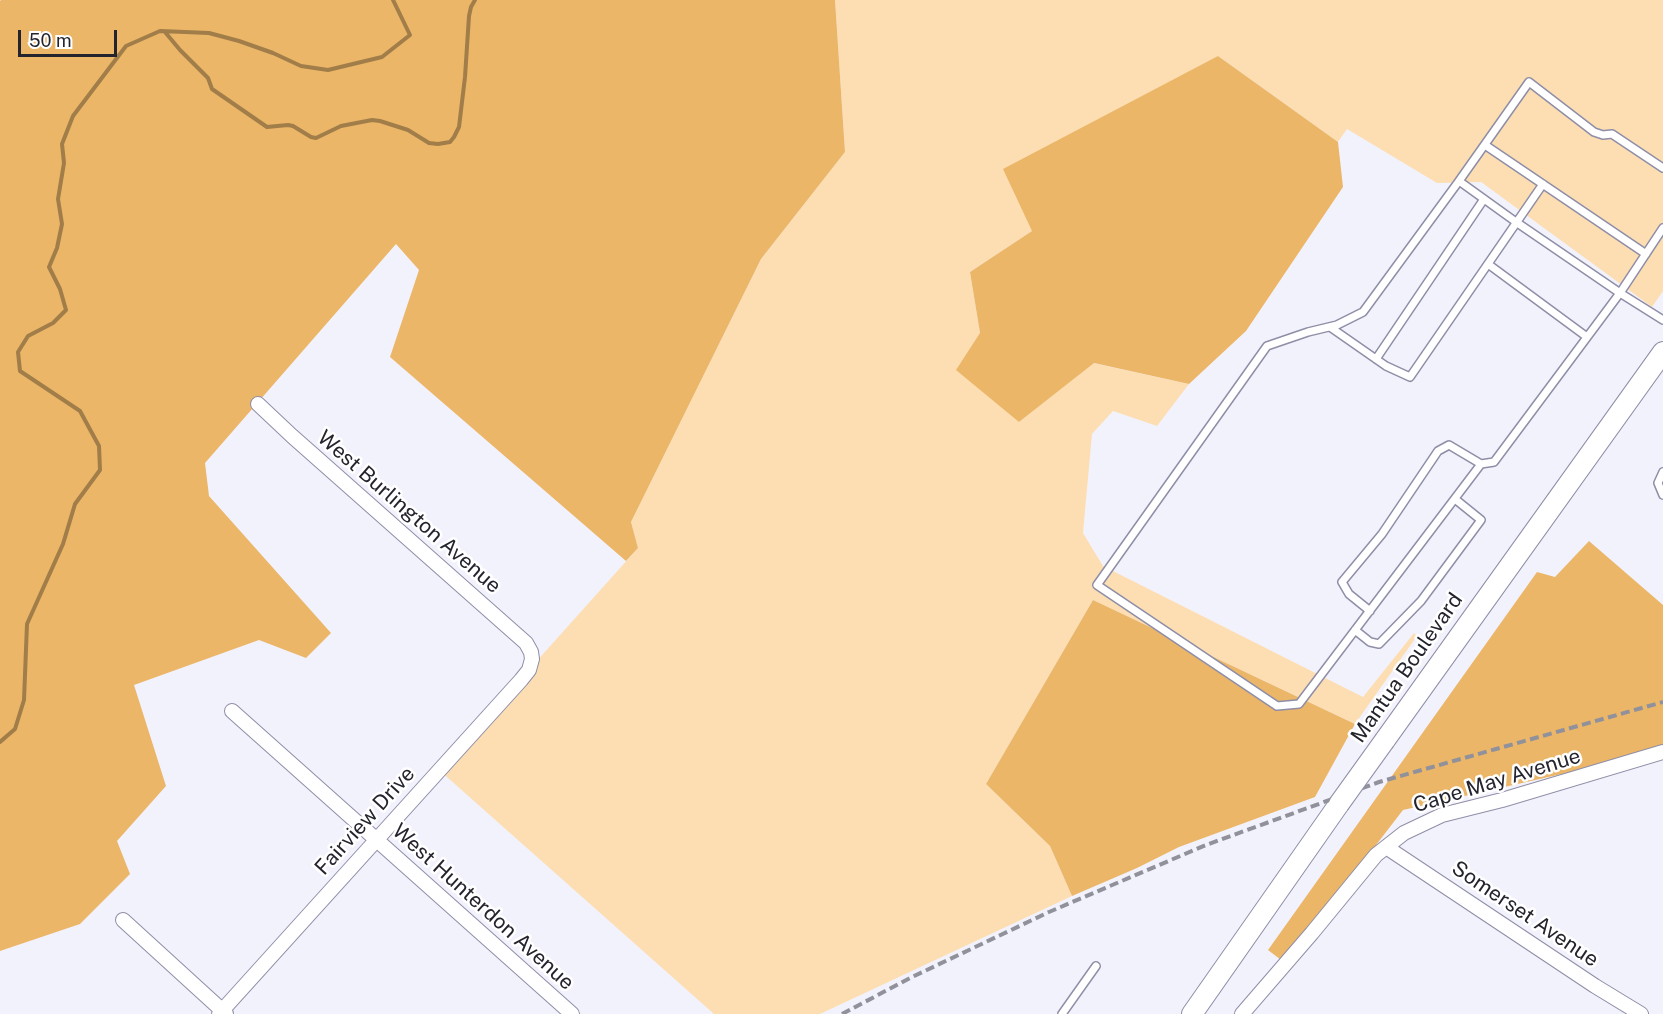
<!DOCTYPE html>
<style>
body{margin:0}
#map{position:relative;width:1663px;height:1014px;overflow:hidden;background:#f2f2fd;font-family:"Public Sans",sans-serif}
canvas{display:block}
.scale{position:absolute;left:18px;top:30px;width:99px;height:27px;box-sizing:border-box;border:3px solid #24242e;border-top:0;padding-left:8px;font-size:18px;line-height:21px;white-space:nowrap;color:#24242e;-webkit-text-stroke:4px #fff;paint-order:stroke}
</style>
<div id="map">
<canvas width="1663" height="1014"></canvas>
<div class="scale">50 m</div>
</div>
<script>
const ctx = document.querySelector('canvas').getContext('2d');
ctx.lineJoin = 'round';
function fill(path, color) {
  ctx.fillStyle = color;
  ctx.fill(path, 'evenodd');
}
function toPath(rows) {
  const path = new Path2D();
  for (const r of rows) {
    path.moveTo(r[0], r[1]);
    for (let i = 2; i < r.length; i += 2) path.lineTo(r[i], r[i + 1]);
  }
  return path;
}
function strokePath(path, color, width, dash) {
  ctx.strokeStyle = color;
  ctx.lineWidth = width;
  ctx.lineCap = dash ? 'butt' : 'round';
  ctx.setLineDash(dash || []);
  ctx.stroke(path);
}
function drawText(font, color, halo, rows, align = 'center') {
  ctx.font = font + ' "Public Sans",sans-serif';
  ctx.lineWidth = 5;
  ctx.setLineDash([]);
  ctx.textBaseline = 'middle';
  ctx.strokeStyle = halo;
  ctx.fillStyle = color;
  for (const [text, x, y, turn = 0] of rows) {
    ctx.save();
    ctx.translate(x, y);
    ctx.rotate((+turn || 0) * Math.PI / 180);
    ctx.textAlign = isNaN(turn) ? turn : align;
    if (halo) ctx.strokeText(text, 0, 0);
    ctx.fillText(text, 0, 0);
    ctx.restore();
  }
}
const green = toPath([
 [835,0,1663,0,1663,291,1652,307,1481,182,1437,183,1347,129,1338,142,1218,56,1032,231,970,272,980,333,1019,422,1093,363,1189,384,1157,426,1113,411,1092,434,1083,533,1103,566,1363,697,1414,633,1417,636,1355,724,1093,600,986,784,1050,846,1072,896,820,1014,714,1014,439,770,638,548,631,522,761,259,845,152]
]);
const forest = toPath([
 [1,0,835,0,845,152,761,259,631,522,638,548,626,561,390,357,419,270,396,244,205,463,209,496,331,633,306,658,259,640,134,685,166,786,117,841,130,874,80,924,0,951,0,1],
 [1218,56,1338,142,1343,187,1246,331,1189,384,1094,363,1019,422,956,370,980,333,970,272,1032,231,1003,169],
 [1589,541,1663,605,1663,751,1403,810,1285,963,1268,950,1537,572,1555,577],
 [1093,600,1355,724,1315,797,1179,847,1137,868,1072,896,1050,846,986,784]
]);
const stream = toPath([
 [165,32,180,50,208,78,212,89,267,127,288,125,293,126,311,137,316,138,341,126,372,120,380,121,408,130,429,143,438,144,450,142,454,137,459,127,465,77,469,16,471,7,475,0],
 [0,742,15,729,24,700,27,624,63,544,75,504,100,470,99,446,80,411,20,371,18,352,28,336,53,323,66,310,60,289,49,267,57,248,62,224,58,199,64,163,62,144,73,116,126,46,160,31,209,33,239,41,273,53,301,66,328,70,382,57,410,35,393,0]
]);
const lane = toPath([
 [1485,145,1646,254],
 [1459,181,1529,82,1594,132,1603,135,1612,134,1663,168],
 [1663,228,1620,293,1494,462,1481,464,1299,704,1277,706,1097,585,1267,346,1308,332,1337,325,1363,312,1459,181,1516,222,1620,293,1663,320],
 [1488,264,1587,337],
 [1330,327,1386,366,1410,377,1543,184],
 [1376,359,1484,199],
 [1663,472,1658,483,1663,495],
 [1370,611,1349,594,1342,582,1382,534,1438,451,1449,445,1481,464],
 [1355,630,1370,642,1379,644,1421,601,1481,520,1455,499],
 [1062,1014,1096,966]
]);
const street = toPath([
 [232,711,572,1014],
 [1386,847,1595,986,1641,1014],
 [123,920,226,1014],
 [219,1014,521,680,529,670,532,659,531,652,526,643,292,436,258,404],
 [1242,1014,1312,933,1376,855,1404,833,1442,815,1502,800,1663,752]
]);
const secondary = toPath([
 [1385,740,1663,352],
 [1192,1014,1339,804]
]);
const rail = toPath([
 [842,1014,910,978,1049,912,1206,845,1379,782,1663,702]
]);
const secondaryBridge = toPath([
 [1339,804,1385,740]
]);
const streetNames = [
 ["West Burlington Avenue",409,512,41],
 ["Mantua Boulevard",1407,668,-55],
 ["Cape May Avenue",1497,781,-17],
 ["Fairview Drive",365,821,-48],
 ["West Hunterdon Avenue",483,907,42],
 ["Somerset Avenue",1525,914,34]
];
fill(green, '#fddeb2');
fill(forest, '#ebb668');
strokePath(stream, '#a17d49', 4);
strokePath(lane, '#8f8ea7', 10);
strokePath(street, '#8f8ea7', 16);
strokePath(secondary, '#8f8ea7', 22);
strokePath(lane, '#fff', 7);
strokePath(street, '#fff', 14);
strokePath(secondary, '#fff', 20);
strokePath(rail, '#91919c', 4, [9, 4.5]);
strokePath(secondaryBridge, '#8f8ea7', 22, []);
strokePath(secondaryBridge, '#fff', 20);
drawText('21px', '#24242e', '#fff', streetNames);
</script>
